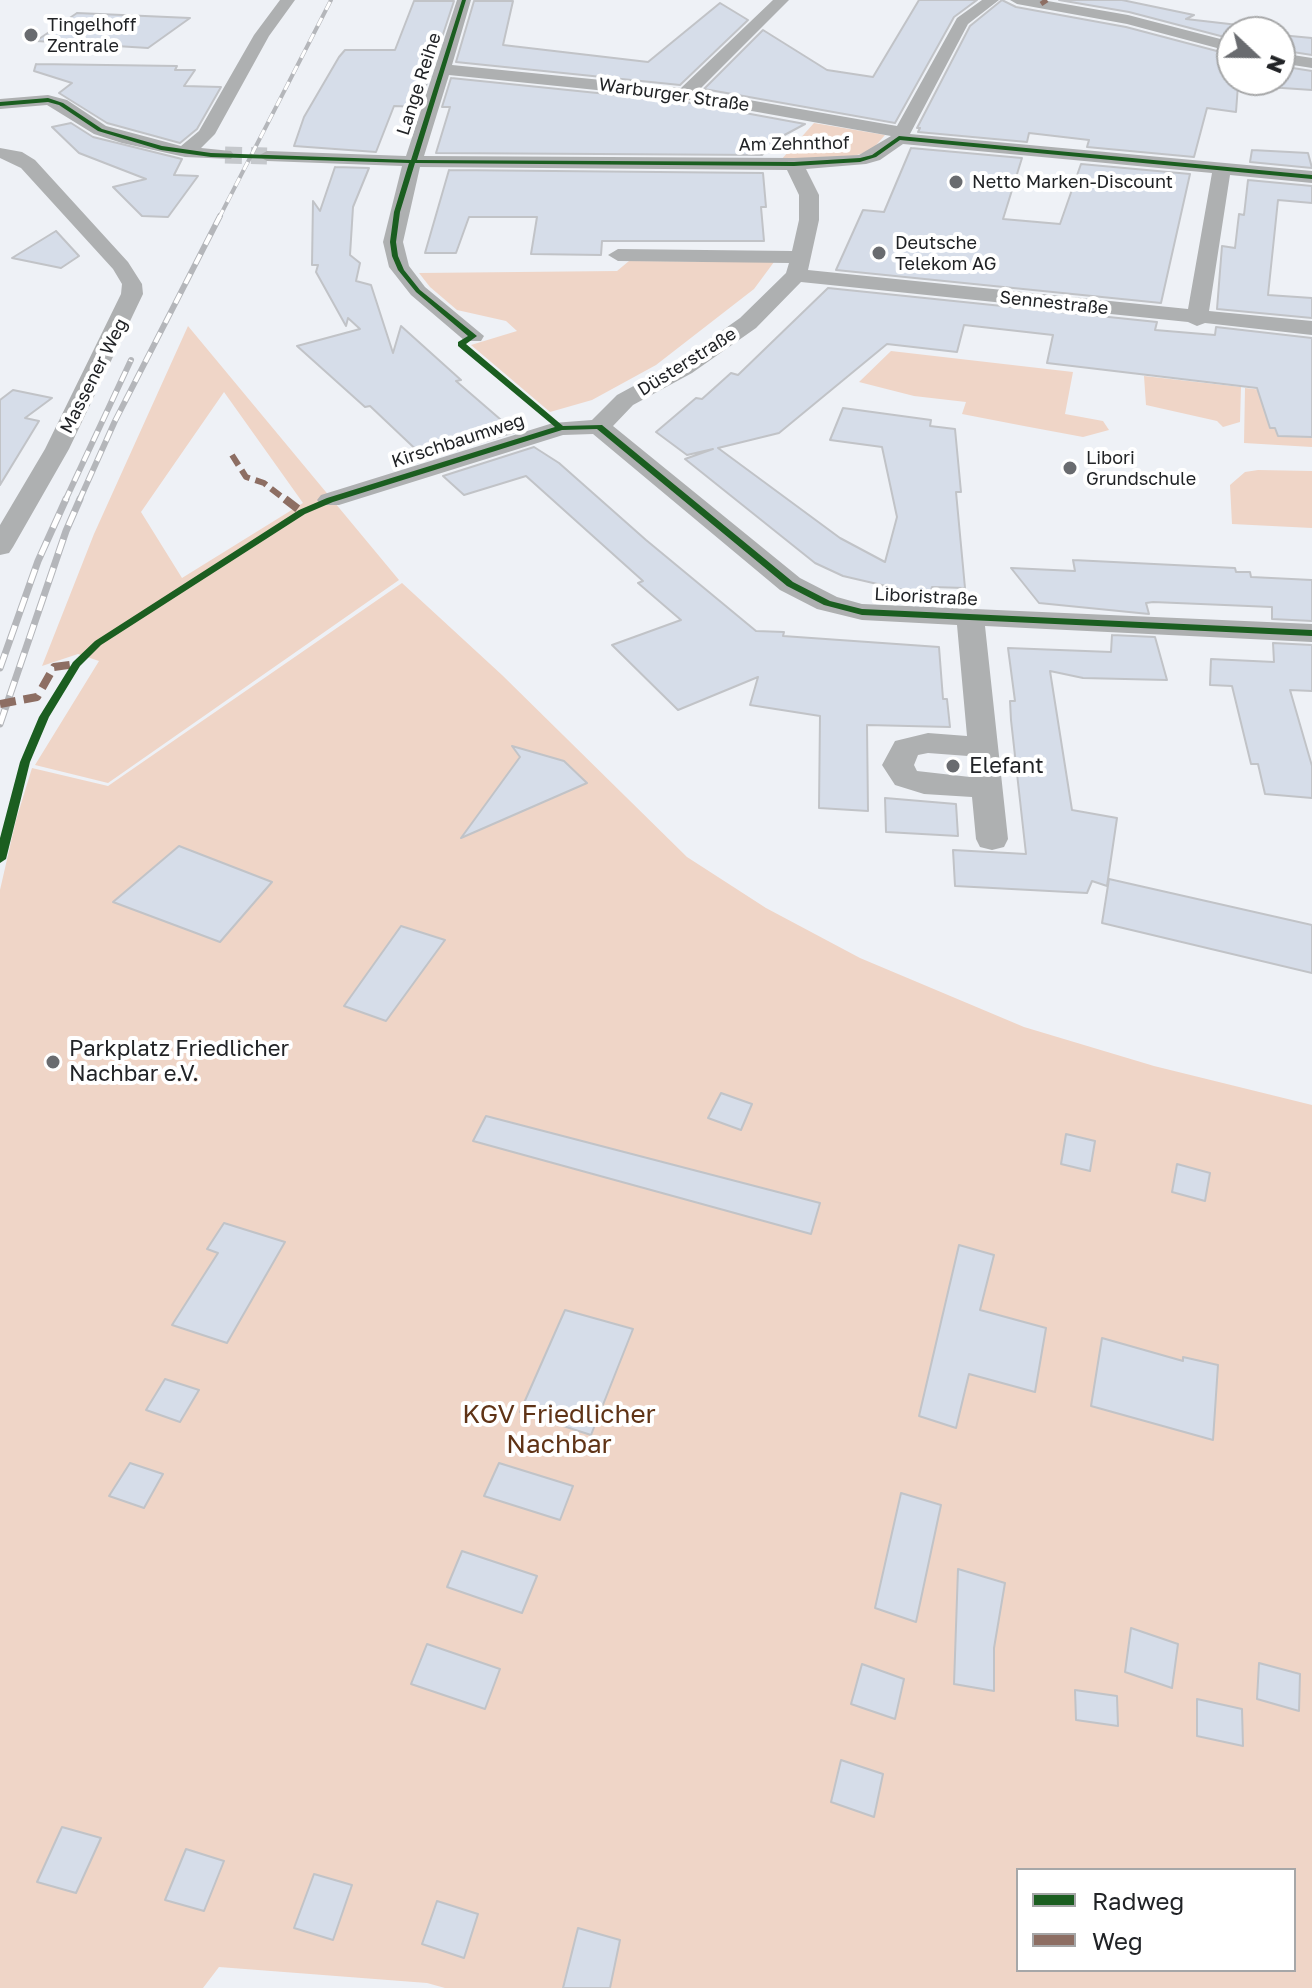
<!DOCTYPE html>
<meta charset="utf-8">
<style>
body{margin:0}
#map{position:relative;width:1312px;height:1988px;overflow:hidden;background:#eef1f6;font-family:"Golos Text",sans-serif}
canvas{display:block}
.legend{position:absolute;left:1016px;top:1868px;width:280px;height:104px;box-sizing:border-box;background:#fff;border:2px solid #a6a7a8;margin:0;padding:10px 14px;list-style:none;font-size:24px;color:#212326}
.legend li{display:flex;align-items:center;gap:16px;height:40px}
.legend b{width:40px;border:2px solid #a6a7a8}
.north{position:absolute;left:1216px;top:16px;width:80px;height:80px;box-sizing:border-box;background:#fff;border:2px solid #a6a7a8;border-radius:50%;rotate:112deg;font-size:22px;font-weight:700;line-height:32px;text-align:center;color:#212326}
.north::after{content:'';display:block;margin:auto;width:28px;height:36px;background:#696b6f;clip-path:polygon(50% 0,100% 100%,50% 72%,0 100%)}
</style>
<div id="map">
<canvas width="1312" height="1988"></canvas>
<ul class="legend">
<li><b style="height:10px;background:#1b5e20"></b>Radweg</li>
<li><b style="height:10px;background:#8d6e63"></b>Weg</li>
</ul>
<div class="north">N</div>
</div>
<script>
const ctx = document.querySelector('canvas').getContext('2d');
ctx.lineJoin = 'round';
function fill(path, color) {
  ctx.fillStyle = color;
  ctx.fill(path, 'evenodd');
}
function toPath(rows) {
  const path = new Path2D();
  for (const r of rows) {
    path.moveTo(r[0], r[1]);
    for (let i = 2; i < r.length; i += 2) path.lineTo(r[i], r[i + 1]);
  }
  return path;
}
function strokePath(path, color, width, dash) {
  ctx.strokeStyle = color;
  ctx.lineWidth = width;
  ctx.lineCap = dash ? 'butt' : 'round';
  ctx.setLineDash(dash || []);
  ctx.stroke(path);
}
function drawText(font, color, halo, rows, align = 'center') {
  ctx.font = font + ' "Golos Text",sans-serif';
  ctx.lineWidth = 8;
  ctx.setLineDash([]);
  ctx.textBaseline = 'middle';
  ctx.strokeStyle = halo;
  ctx.fillStyle = color;
  for (const [text, x, y, turn = 0] of rows) {
    ctx.save();
    ctx.translate(x, y);
    ctx.rotate((+turn || 0) * Math.PI / 180);
    ctx.textAlign = isNaN(turn) ? turn : align;
    if (halo) ctx.strokeText(text, 0, 0);
    ctx.fillText(text, 0, 0);
    ctx.restore();
  }
}
const green = toPath([
 [814,123,885,135,871,151,850,157,780,161],
 [629,261,774,262,754,289,656,365,592,400,550,412,471,345,517,331,506,321,457,310,430,287,419,273,617,271],
 [188,326,399,580,108,783,35,765,99,661,78,654,42,666,94,534],
 [224,392,303,503,182,578,141,512],
 [891,351,1073,372,1065,414,1103,421,1109,430,1083,437,1024,426,962,414,966,402,914,396,859,382],
 [1144,376,1241,387,1240,422,1223,427,1217,421,1146,405],
 [1245,388,1312,396,1270,428,1275,428,1278,436,1312,437,1312,447,1244,443],
 [1258,470,1312,471,1312,528,1232,524,1230,485,1245,472],
 [402,583,502,675,687,857,766,908,860,958,1024,1027,1154,1066,1312,1105,1312,1988,445,1988,427,1983,219,1967,203,1988,0,1988,0,890,16,820,32,768,108,786],
 [1018,1870,1294,1870,1294,1970,1018,1970]
]);
const building = toPath([
 [919,0,977,0,954,17,895,123,704,89,763,30,827,70,873,77,919,0],
 [1002,0,1016,7,1126,27,1232,55,1232,80,1280,80,1280,66,1312,71,1312,90,1238,85,1236,112,1207,108,1194,157,1087,147,1089,140,1029,133,1027,142,918,132,920,128,917,128,970,26,1002,0],
 [1059,0,1122,0,1194,15,1186,19,1247,26,1245,31,1254,32,1232,32,1232,39,1129,12,1059,0],
 [414,1,454,1,419,107,394,106,376,152,294,146,304,117,339,57,345,50,395,50,414,1],
 [474,1,513,1,503,45,648,62,720,3,748,20,680,85,456,62,474,1],
 [77,13,190,18,148,48,36,41,77,13],
 [1280,35,1312,38,1312,55,1280,50,1280,35],
 [36,64,177,66,175,70,195,70,184,86,221,87,197,129,180,143,107,123,59,93,72,83,34,71,36,64],
 [451,78,685,102,805,124,777,139,762,155,436,153,450,107,442,107,451,78],
 [71,123,93,137,182,159,174,175,198,176,168,217,142,216,113,187,146,179,79,153,52,127,71,123],
 [911,148,1022,158,1003,219,1060,224,1081,164,1190,174,1161,303,836,270,863,210,884,212,911,148],
 [1252,150,1308,153,1312,168,1250,162,1252,150],
 [335,167,369,168,353,207,350,255,360,263,356,281,371,285,393,353,401,326,461,380,456,381,515,432,426,459,370,406,365,407,297,346,360,329,348,318,346,326,316,272,318,265,312,265,313,201,320,211,335,167],
 [449,170,763,173,766,207,761,207,764,241,602,241,601,255,531,254,537,217,469,217,456,253,425,253,449,170],
 [1248,180,1312,186,1312,203,1278,200,1268,295,1312,298,1312,318,1217,309,1222,246,1235,248,1239,214,1244,215,1248,180],
 [56,231,79,256,61,268,12,258,56,231],
 [828,288,1157,322,1155,330,1215,335,1216,327,1312,338,1312,437,1278,436,1275,428,1270,428,1257,388,1047,363,1053,335,964,325,957,352,887,344,779,433,718,448,840,538,885,562,897,517,882,447,830,440,843,408,931,420,930,426,955,429,961,492,956,492,965,588,932,587,929,596,843,576,815,563,685,459,713,449,687,455,656,432,696,398,702,399,731,373,738,375,828,288],
 [13,390,52,398,25,418,39,421,0,485,0,400,13,390],
 [534,447,559,463,646,540,756,631,784,632,783,636,939,647,943,699,947,699,950,727,867,725,868,811,819,808,820,716,750,705,758,677,678,710,612,645,681,620,638,583,643,581,526,476,464,495,443,476,534,447],
 [1073,560,1235,568,1236,572,1250,572,1251,577,1312,580,1312,621,1272,619,1272,607,1153,602,1146,603,1149,614,1039,603,1011,568,1075,571,1073,560],
 [1112,635,1155,637,1167,680,1083,678,1050,671,1072,810,1117,818,1107,886,1092,881,1087,893,955,886,953,850,1026,854,1011,720,1010,701,1015,701,1008,648,1111,652,1112,635],
 [1273,643,1312,645,1312,691,1290,690,1312,766,1312,798,1265,794,1258,764,1251,764,1232,686,1210,685,1211,659,1274,662,1273,643],
 [512,746,564,761,587,783,461,838,520,757,512,746],
 [885,798,956,804,958,836,886,832,885,798],
 [179,846,272,882,220,942,113,902,179,846],
 [1109,879,1312,925,1312,973,1102,923,1109,879],
 [401,926,445,940,386,1021,344,1006,401,926],
 [721,1093,752,1104,741,1130,708,1118,721,1093],
 [486,1116,820,1203,811,1234,473,1141,486,1116],
 [1066,1134,1095,1141,1090,1171,1061,1164,1066,1134],
 [1177,1164,1210,1173,1205,1201,1172,1192,1177,1164],
 [224,1223,285,1242,227,1343,172,1325,218,1253,207,1249,224,1223],
 [959,1245,994,1255,980,1310,1046,1328,1035,1392,969,1374,956,1428,919,1416,959,1245],
 [565,1310,633,1329,591,1435,520,1412,565,1310],
 [1102,1338,1183,1361,1183,1357,1218,1365,1213,1440,1091,1406,1102,1338],
 [165,1379,199,1390,180,1422,146,1410,165,1379],
 [130,1463,163,1474,144,1508,109,1496,130,1463],
 [499,1463,573,1486,560,1520,484,1496,499,1463],
 [901,1493,941,1505,916,1622,875,1608,901,1493],
 [462,1551,537,1576,522,1613,447,1587,462,1551],
 [958,1569,1005,1583,994,1648,994,1691,954,1684,958,1569],
 [1131,1628,1178,1644,1172,1688,1125,1672,1131,1628],
 [427,1644,500,1669,485,1709,411,1684,427,1644],
 [1259,1663,1300,1674,1299,1711,1257,1699,1259,1663],
 [862,1664,904,1679,895,1719,851,1704,862,1664],
 [1075,1690,1117,1696,1118,1726,1076,1720,1075,1690],
 [1197,1699,1242,1709,1243,1746,1197,1736,1197,1699],
 [841,1760,883,1774,874,1817,831,1802,841,1760],
 [62,1827,101,1838,76,1893,37,1882,62,1827],
 [186,1849,224,1861,204,1911,165,1900,186,1849],
 [314,1874,352,1885,333,1940,294,1928,314,1874],
 [437,1901,478,1914,464,1958,422,1944,437,1901],
 [578,1928,620,1940,610,1988,563,1988,578,1928]
]);
const streetTunnel = toPath([
 [225,155,267,156]
]);
const street = toPath([
 [280,0,295,0,269,36,215,134,201,148,231,151,234,155,231,159,185,157,122,143,94,134,47,105,0,109,0,99,48,95,67,100,106,126,181,146,199,131,254,35,280,0],
 [457,0,471,0,452,65,681,88,773,0,789,0,698,91,897,126,957,18,982,0,999,0,968,24,910,134,1312,171,1312,183,1230,175,1209,311,1312,321,1312,335,1205,323,1197,326,1188,322,801,282,756,328,692,373,633,405,613,426,800,578,837,597,862,604,1312,624,1312,642,985,626,1008,839,1004,847,992,850,980,847,976,839,972,797,924,794,895,785,882,765,895,741,928,733,967,736,957,625,862,620,817,609,780,590,593,434,563,435,339,505,321,505,317,500,321,495,553,423,592,420,617,395,676,363,740,318,786,273,789,263,618,261,608,255,618,249,792,251,799,220,799,195,787,170,420,167,403,242,409,266,425,287,484,336,481,341,465,341,411,295,389,267,383,242,402,166,267,161,258,156,267,151,406,156,457,0],
 [449,75,685,99,891,136,859,155,794,158,424,156,449,75],
 [903,144,1212,173,1188,309,808,270,819,220,819,195,806,169,866,164,880,160,903,144],
 [928,753,968,756,970,777,917,771,914,765,918,755,928,753],
 [1010,0,1042,0,1128,15,1232,42,1232,52,1127,24,1017,4,1010,0],
 [1280,53,1312,58,1312,68,1280,63,1280,53],
 [0,148,22,152,35,160,128,262,142,284,143,294,69,449,13,547,9,553,0,555,0,525,45,449,121,294,122,284,113,269,21,168,0,158,0,148]
]);
const railFar2 = toPath([
 [219,218,331,0]
]);
const railFar1 = toPath([
 [65,501,131,360],
 [79,501,115,421,220,216]
]);
const rail = toPath([
 [0,668,38,561,66,499],
 [0,724,66,531,80,499]
]);
const quietFar2 = toPath([
 [1041,4,1047,0]
]);
const quietFar1 = toPath([
 [232,455,246,477,264,483,287,501]
]);
const quiet = toPath([
 [285,499,302,512],
 [0,704,37,697,54,667,76,664]
]);
const cycleway = toPath([
 [462,0,466,0,417,160,794,162,860,158,872,155,899,136,1312,175,1312,179,900,140,876,157,860,162,794,166,415,163,400,212,396,242,398,256,404,270,420,290,477,336,466,344,563,426,602,425,793,582,830,601,862,609,1312,630,1312,636,862,615,824,605,787,586,597,429,562,430,333,502,305,514,101,645,80,666,49,717,30,762,6,859,0,863,0,838,20,762,39,717,73,662,95,641,299,510,327,498,555,427,458,346,458,342,468,336,416,292,398,270,392,256,390,242,394,212,409,163,211,157,161,150,98,131,59,105,48,102,0,106,0,102,48,98,63,103,102,129,162,146,211,153,411,160,462,0]
]);
const markers = [
 [31,35,8,"#696b6f"],
 [956,182,8,"#696b6f"],
 [879,253,8,"#696b6f"],
 [1070,468,8,"#696b6f"],
 [953,766,8,"#696b6f"],
 [53,1062,8,"#696b6f"]
];
const farPoinames = [
 ["Tingelhoff",47,25],
 ["Zentrale",47,46],
 ["Netto Marken-Discount",972,182],
 ["Deutsche",895,243],
 ["Telekom AG",895,264],
 ["Libori",1086,458],
 ["Grundschule",1086,479]
];
const farStreetnames = [
 ["Lange Reihe",419,84,-72],
 ["Warburger Straße",674,95,8],
 ["Am Zehnthof",794,144,-1],
 ["Sennestraße",1054,303,6],
 ["Düsterstraße",687,362,-32],
 ["Massener Weg",94,376,-63],
 ["Kirschbaumweg",458,441,-18],
 ["Liboristraße",926,597,3]
];
const poiNames = [
 ["Elefant",969,766],
 ["Parkplatz Friedlicher",69,1049],
 ["Nachbar e.V.",69,1074]
];
const nearParknames = [
 ["KGV Friedlicher",559,1415],
 ["Nachbar",559,1445]
];
fill(green, '#efd5c7');
fill(building, '#d6dde9');
strokePath(building, '#c1c3c7', 2);
strokePath(streetTunnel, '#c5c8cc', 17, [17, 9]);
fill(street, '#aeb0b1');
strokePath(railFar2, '#b4b6ba', 4);
strokePath(railFar1, '#b4b6ba', 6);
strokePath(rail, '#b4b6ba', 7);
strokePath(railFar2, '#fff', 3, [9]);
strokePath(railFar1, '#fff', 4, [11]);
strokePath(rail, '#fff', 5, [15]);
strokePath(quietFar2, '#8d6e63', 5, [9, 5]);
strokePath(quietFar1, '#8d6e63', 6, [12, 6]);
strokePath(quiet, '#8d6e63', 8, [16, 8]);
fill(cycleway, '#1b5e20');
for (const [x, y, r, color] of markers) {
  const dot = new Path2D();
  dot.arc(x, y, r, 0, 2 * Math.PI);
  ctx.fillStyle = color;
  ctx.fill(dot);
  strokePath(dot, '#fff', 3);
}
drawText('18px', '#212326', '#fff', farPoinames, 'left');
drawText('18px', '#212326', '#fff', farStreetnames);
drawText('22px', '#212326', '#fff', poiNames, 'left');
drawText('26px', '#5f3316', '#fff', nearParknames);
</script>
